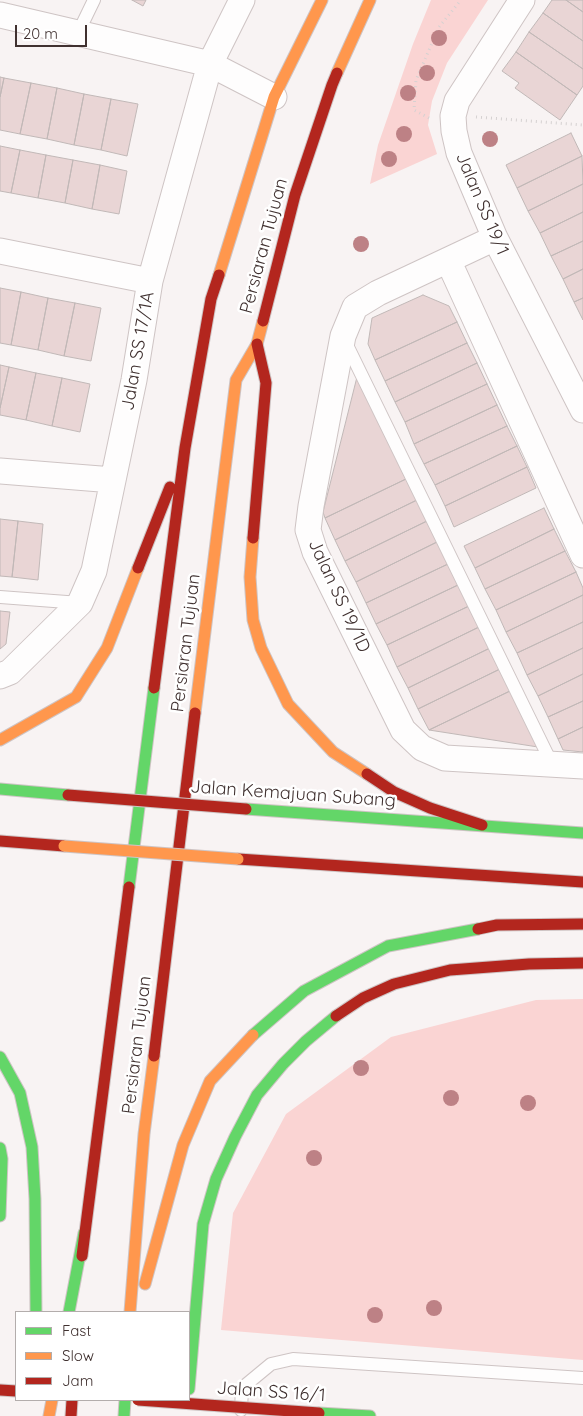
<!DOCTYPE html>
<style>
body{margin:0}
#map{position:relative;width:583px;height:1416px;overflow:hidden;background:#f8f3f3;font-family:Quicksand,sans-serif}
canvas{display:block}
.legend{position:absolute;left:15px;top:1311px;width:175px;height:90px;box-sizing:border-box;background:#fff;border:1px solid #b3adac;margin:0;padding:6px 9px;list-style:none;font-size:15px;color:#403130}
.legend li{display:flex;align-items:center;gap:10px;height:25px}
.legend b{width:25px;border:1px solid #b3adac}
.scale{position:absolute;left:15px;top:25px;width:72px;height:22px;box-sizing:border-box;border:2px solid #403130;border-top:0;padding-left:6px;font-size:15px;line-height:18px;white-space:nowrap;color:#403130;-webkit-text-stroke:4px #fff;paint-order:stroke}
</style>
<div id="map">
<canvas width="583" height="1416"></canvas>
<ul class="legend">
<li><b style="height:6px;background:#63d668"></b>Fast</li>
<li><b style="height:6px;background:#ff974d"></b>Slow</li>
<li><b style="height:6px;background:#b3261e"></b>Jam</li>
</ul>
<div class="scale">20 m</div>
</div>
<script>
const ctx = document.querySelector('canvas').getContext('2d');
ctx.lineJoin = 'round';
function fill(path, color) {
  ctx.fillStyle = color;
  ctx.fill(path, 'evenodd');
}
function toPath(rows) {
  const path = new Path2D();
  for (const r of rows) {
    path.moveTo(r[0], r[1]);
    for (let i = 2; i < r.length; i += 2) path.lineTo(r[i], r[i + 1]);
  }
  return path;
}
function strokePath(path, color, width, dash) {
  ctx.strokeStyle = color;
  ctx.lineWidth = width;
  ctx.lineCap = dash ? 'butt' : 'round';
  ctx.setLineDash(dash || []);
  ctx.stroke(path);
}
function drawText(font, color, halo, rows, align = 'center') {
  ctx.font = font + ' Quicksand,sans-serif';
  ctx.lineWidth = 5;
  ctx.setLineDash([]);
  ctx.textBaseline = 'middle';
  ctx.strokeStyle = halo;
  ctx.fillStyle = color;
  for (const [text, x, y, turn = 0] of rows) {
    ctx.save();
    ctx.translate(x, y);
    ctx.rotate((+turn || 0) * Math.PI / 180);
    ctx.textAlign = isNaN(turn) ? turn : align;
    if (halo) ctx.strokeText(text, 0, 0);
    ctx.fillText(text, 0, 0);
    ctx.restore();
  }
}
const green = toPath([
 [431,0,488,0,447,63,432,101,428,125,437,154,370,184,378,145,413,44],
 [583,999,583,1360,221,1330,233,1213,286,1114,391,1037,536,1000]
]);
const building = toPath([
 [132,0,146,0,143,6,132,0],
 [552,0,566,0,583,12,583,41,543,13,552,0],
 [566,0,583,0,583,12,566,0],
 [543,13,583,41,583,69,529,32,543,13],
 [529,32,583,69,583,86,577,95,516,52,529,32],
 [516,52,577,95,560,120,515,88,519,83,502,71,516,52],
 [0,77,4,78,0,97,0,77],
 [4,78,31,83,20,134,0,130,0,97,4,78],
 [31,83,57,88,47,139,20,134,31,83],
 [57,88,84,94,74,145,47,139,57,88],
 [84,94,111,99,101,150,74,145,84,94],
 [111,99,138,104,127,156,101,150,111,99],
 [571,133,582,156,517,188,506,165,571,133],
 [0,146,20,150,11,193,0,191,0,146],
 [20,150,46,155,38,198,11,193,20,150],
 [46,155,73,160,65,203,38,198,46,155],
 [582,156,583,184,528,211,517,188,582,156],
 [73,160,100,165,92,209,65,203,73,160],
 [100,165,127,171,119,214,92,209,100,165],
 [583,184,583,212,540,233,528,211,583,184],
 [583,212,583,241,551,256,540,233,583,212],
 [583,241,583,269,563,279,551,256,583,241],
 [583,269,583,298,574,302,563,279,583,269],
 [0,288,21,292,11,345,0,343,0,288],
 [21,292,48,298,38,350,11,345,21,292],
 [423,295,449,306,457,322,375,360,368,344,372,318,423,295],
 [48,298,75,303,64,356,38,350,48,298],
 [583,298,583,320,574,302,583,298],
 [75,303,101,308,91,361,64,356,75,303],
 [457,322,467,343,385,381,375,360,457,322],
 [467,343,477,363,395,402,385,381,467,343],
 [477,363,487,384,405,422,395,402,477,363],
 [0,365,9,367,0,408,0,365],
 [9,367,36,373,26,420,0,415,0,408,9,367],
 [36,373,62,378,52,426,26,420,36,373],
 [357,377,406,479,325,518,323,512,357,377],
 [62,378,90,384,80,432,52,426,62,378],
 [487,384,497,405,414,444,405,422,487,384],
 [497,405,507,426,424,464,414,444,497,405],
 [507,426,517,446,435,485,424,464,507,426],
 [517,446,527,467,445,506,435,485,517,446],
 [527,467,536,488,454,527,445,506,527,467],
 [406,479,417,500,335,540,325,518,406,479],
 [417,500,427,521,345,561,335,540,417,500],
 [544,508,554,529,475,568,464,546,544,508],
 [0,519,18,521,12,577,0,576,0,519],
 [18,521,43,524,38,580,12,577,18,521],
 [427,521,437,542,356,582,345,561,427,521],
 [554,529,565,551,485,589,475,568,554,529],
 [437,542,448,564,366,603,356,582,437,542],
 [565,551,576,572,496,610,485,589,565,551],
 [448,564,458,585,376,624,366,603,448,564],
 [576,572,583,588,583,595,506,632,496,610,576,572],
 [458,585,469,606,387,645,376,624,458,585],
 [583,595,583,622,517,653,506,632,583,595],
 [469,606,479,627,397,667,387,645,469,606],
 [0,611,10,612,6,644,0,649,0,611],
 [583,622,583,648,527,675,517,653,583,622],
 [479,627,490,648,408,688,397,667,479,627],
 [490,648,500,669,418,709,408,688,490,648],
 [583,648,583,674,538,696,527,675,583,648],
 [500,669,510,691,429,730,418,709,500,669],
 [583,674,583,701,548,717,538,696,583,674],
 [510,691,538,747,429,730,510,691],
 [583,701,583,727,558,739,548,717,583,701],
 [583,727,583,752,563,750,558,739,583,727]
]);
const path = toPath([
 [476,117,583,125],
 [429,118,414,110,416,80,439,27,461,0]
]);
const lane = toPath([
 [78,33,94,0],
 [345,341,552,764],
 [0,597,80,603],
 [241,1410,242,1388,271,1364,293,1359,583,1378]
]);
const street = toPath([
 [522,0,457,101,453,116,454,131,459,153,495,238,583,410],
 [0,15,210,64,274,97],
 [495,238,378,293,355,307,343,336,311,506,308,530,315,552,403,730,422,748,445,758,583,766],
 [0,251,150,281],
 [448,260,583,555],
 [0,471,113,480],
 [0,676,10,672,80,603,94,571,134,380,150,281,210,64,242,0]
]);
const fast = toPath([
 [0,789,68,795],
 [246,809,583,833],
 [129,887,154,688],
 [253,1035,304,991,388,946,478,929],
 [0,1057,20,1093,32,1147,35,1199,36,1312],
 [0,1148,2,1159,0,1216],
 [69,1312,84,1233],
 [189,1389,203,1224,216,1179,235,1137,257,1095,283,1064,306,1041,336,1016],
 [319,1413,370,1416],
 [124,1416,125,1400]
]);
const slow = toPath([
 [337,73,370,0],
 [219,275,274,97,322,0],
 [253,538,250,577,253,620,261,648,288,704,333,752,367,774],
 [195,713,236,380,257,344,263,321],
 [0,740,76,697,107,648,138,568],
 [145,1284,183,1145,210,1081,253,1035],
 [130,1312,144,1134,154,1056],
 [49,1416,52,1400]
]);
const jam = toPath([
 [263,321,295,195,332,85,337,73],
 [253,538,266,383,257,344],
 [138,568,170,487],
 [154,688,185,448,211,299,219,275],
 [367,774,394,792,430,808,482,825],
 [0,841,64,846],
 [238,859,583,882],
 [478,929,497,925,583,924],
 [336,1016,363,998,394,984,450,970,529,964,583,963],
 [154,1056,195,713],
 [82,1256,129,887],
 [0,1390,16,1391],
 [71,1416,72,1400]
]);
const slowBridge = toPath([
 [64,846,238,859]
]);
const jamBridge = toPath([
 [68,795,246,809],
 [138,1400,319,1413]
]);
const trees = [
 [439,38],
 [427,73],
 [408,93],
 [404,134],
 [490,139],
 [389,159],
 [361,244],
 [361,1068],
 [451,1098],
 [528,1103],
 [314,1158],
 [434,1308],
 [375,1315]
];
const streetNames = [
 ["Jalan SS 19/1",482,204,67],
 ["Persiaran Tujuan",264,246,-75],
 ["Jalan SS 17/1A",138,351,-80],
 ["Jalan SS 19/1D",339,596,65],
 ["Persiaran Tujuan",186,643,-83],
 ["Jalan Kemajuan Subang",293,794,4],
 ["Persiaran Tujuan",137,1045,-83],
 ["Jalan SS 16/1",271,1392,4]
];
fill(green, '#fad4d3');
fill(building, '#e9d5d5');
strokePath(building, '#c1b8b7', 1);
strokePath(lane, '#cec4c4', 14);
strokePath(street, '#cec4c4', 27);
strokePath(fast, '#cec4c4', 13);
strokePath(slow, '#cec4c4', 13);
strokePath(jam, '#cec4c4', 13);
strokePath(path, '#d5d1d1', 3, [1, 4]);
strokePath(lane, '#fefdfd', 12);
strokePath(street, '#fefdfd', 25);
strokePath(fast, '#63d668', 11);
strokePath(slow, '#ff974d', 11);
strokePath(jam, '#b3261e', 11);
strokePath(slowBridge, '#cec4c4', 13, []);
strokePath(jamBridge, '#cec4c4', 13, []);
strokePath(slowBridge, '#ff974d', 11);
strokePath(jamBridge, '#b3261e', 11);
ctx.fillStyle = '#bd8185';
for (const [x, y] of trees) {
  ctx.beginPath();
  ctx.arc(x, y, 8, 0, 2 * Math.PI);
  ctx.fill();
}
drawText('18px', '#403130', '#fff', streetNames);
</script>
